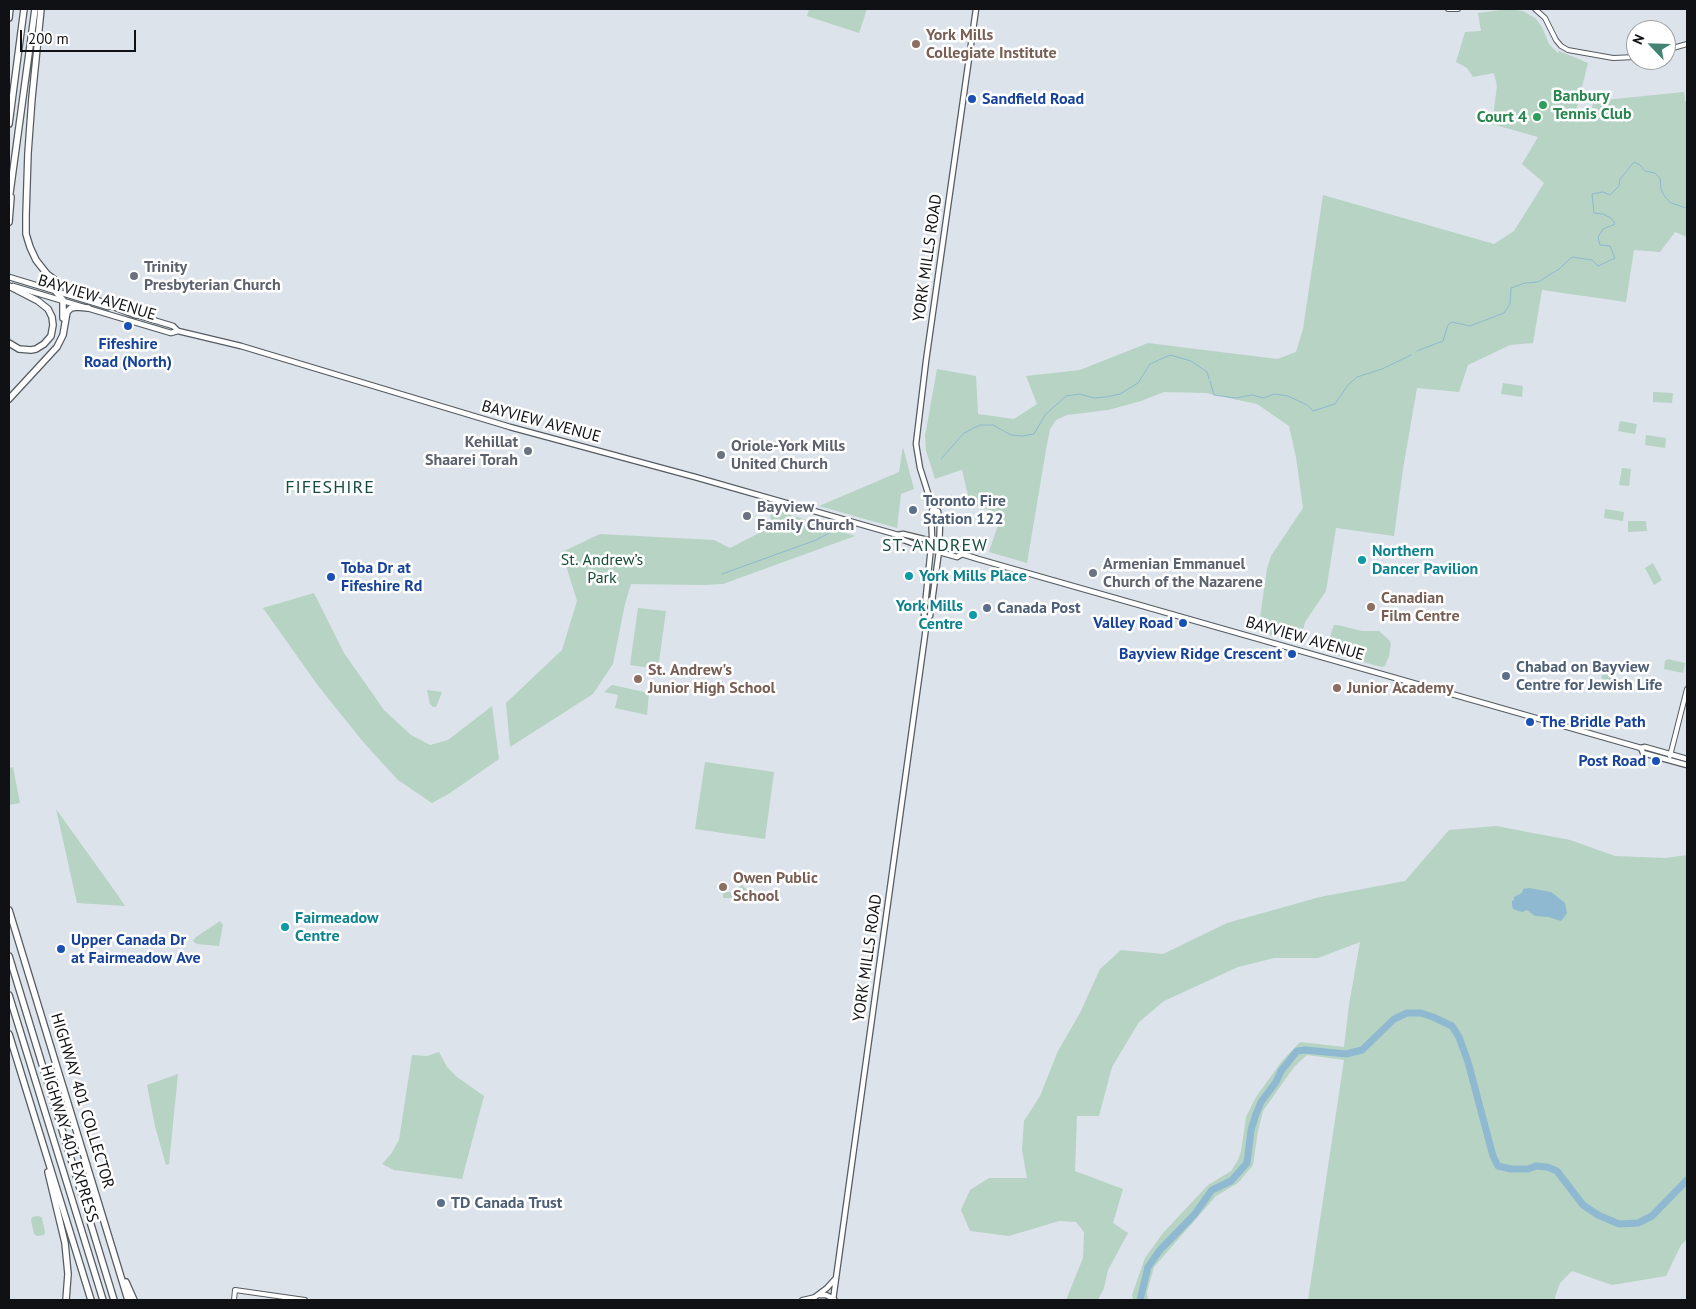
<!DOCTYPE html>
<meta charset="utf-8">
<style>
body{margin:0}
#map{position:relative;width:1696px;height:1309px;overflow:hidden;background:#dce3ea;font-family:"PT Sans",sans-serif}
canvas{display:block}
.frame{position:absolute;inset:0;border:10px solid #0f1114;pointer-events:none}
.north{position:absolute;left:1626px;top:20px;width:50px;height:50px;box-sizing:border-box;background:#fff;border:1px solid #9fa0a1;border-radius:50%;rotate:294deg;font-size:14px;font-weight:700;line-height:20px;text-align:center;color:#0f1114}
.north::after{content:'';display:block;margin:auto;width:18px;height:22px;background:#428372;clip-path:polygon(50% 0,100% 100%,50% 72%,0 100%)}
.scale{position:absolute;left:20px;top:30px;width:116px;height:22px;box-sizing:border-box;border:2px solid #0f1114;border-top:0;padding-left:6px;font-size:15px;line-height:18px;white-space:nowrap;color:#0f1114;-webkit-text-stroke:4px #fff;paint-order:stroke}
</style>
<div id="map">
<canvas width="1696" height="1309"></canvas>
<div class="frame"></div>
<div class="north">N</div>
<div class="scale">200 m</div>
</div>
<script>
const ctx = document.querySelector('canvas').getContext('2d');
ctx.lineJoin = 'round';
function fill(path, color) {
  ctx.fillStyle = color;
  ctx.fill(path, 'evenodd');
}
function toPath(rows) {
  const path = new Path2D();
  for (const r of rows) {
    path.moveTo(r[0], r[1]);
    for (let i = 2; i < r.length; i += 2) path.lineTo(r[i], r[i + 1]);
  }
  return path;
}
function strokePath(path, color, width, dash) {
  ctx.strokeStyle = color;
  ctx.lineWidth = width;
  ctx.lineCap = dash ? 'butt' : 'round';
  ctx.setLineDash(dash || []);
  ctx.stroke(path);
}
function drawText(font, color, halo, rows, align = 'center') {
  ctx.font = font + ' "PT Sans",sans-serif';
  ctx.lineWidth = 5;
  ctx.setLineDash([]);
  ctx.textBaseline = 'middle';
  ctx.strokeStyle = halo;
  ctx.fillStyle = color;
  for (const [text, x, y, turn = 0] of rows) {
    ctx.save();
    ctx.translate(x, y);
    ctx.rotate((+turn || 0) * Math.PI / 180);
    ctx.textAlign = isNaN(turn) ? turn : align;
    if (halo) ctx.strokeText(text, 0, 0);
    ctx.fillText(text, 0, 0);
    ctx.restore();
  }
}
const green = toPath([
 [809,9,867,9,859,33,807,16],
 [1509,9,1523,11,1535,18,1542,27,1549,44,1558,53,1559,51,1588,63,1575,115,1589,117,1594,101,1684,92,1685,101,1687,101,1687,237,1675,232,1660,252,1634,250,1626,302,1542,290,1533,343,1510,345,1468,365,1459,392,1417,388,1403,469,1394,536,1336,528,1326,591,1305,622,1300,643,1258,631,1267,569,1271,556,1303,508,1296,457,1289,426,1257,404,1206,393,1164,392,1141,401,1108,410,1067,415,1056,420,1050,429,1046,450,1027,563,989,552,1000,519,992,517,993,511,970,504,962,470,964,469,935,479,926,451,925,436,937,369,976,376,978,414,1014,419,1037,404,1026,376,1080,370,1148,343,1277,359,1296,352,1303,329,1323,195,1494,244,1514,231,1544,183,1522,164,1538,137,1492,124,1497,86,1494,73,1473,77,1467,68,1456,62,1465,32,1481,31,1478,13],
 [1503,383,1523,386,1522,397,1501,394],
 [1653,392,1673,393,1672,403,1653,402],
 [1620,421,1637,424,1635,434,1618,431],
 [1646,435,1666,438,1665,448,1645,445],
 [903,447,914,489,901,494,897,528,819,506,899,472],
 [1622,468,1631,469,1629,486,1619,485],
 [770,508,855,536,723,584,703,585,631,584,625,604,613,664,593,694,510,747,506,703,562,650,577,601,562,552,600,534,714,540,730,548,771,527],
 [1605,509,1624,512,1623,521,1604,518],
 [1628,521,1646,521,1647,531,1628,532],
 [1653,563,1662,580,1654,585,1645,568],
 [314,593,344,653,384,710,411,735,430,745,448,740,492,706,499,759,450,793,432,803,398,780,364,743,319,687,263,608],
 [638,608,666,611,658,669,630,665],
 [1334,625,1338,625,1362,631,1379,631,1389,640,1391,644,1389,656,1385,666,1382,667,1329,653,1328,650,1331,633],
 [1668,659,1685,663,1683,673,1664,669,1665,661],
 [1604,663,1613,665,1610,684,1601,682],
 [612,685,649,693,647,715,615,708,618,695,604,692],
 [427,690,442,692,436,707,433,707,430,704],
 [705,762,774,772,765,839,695,829],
 [13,767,20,803,9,805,9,768],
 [56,809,117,894,125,906,77,903],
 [1496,826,1570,840,1615,856,1666,858,1687,855,1687,1239,1681,1245,1666,1276,1612,1285,1572,1271,1560,1283,1554,1300,1308,1300,1344,1060,1307,1055,1294,1067,1263,1111,1258,1131,1253,1165,1238,1183,1216,1196,1154,1267,1147,1292,1148,1300,1133,1300,1132,1295,1145,1258,1163,1233,1208,1185,1231,1171,1238,1160,1241,1151,1246,1117,1256,1097,1282,1061,1300,1042,1344,1047,1349,1005,1360,942,1318,958,1274,958,1238,967,1164,1001,1139,1022,1112,1067,1099,1116,1077,1116,1075,1171,1123,1189,1113,1223,1128,1233,1108,1270,1104,1288,1098,1300,1066,1300,1083,1258,1084,1232,1076,1222,1059,1221,1009,1236,970,1231,961,1210,970,1190,989,1178,1027,1178,1022,1150,1024,1121,1040,1096,1058,1051,1080,1013,1100,969,1121,950,1163,954,1227,923,1320,897,1405,881,1449,830],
 [742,885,752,895,737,900,734,899,734,895,733,898,723,898,723,892,733,892],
 [220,921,223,925,219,946,197,944,194,942,193,940,196,937],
 [439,1052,447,1067,457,1077,484,1096,462,1179,394,1170,382,1164,391,1154,399,1140,412,1055,427,1056],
 [178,1074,169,1164,166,1165,155,1126,147,1085],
 [39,1216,42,1218,45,1232,44,1235,37,1236,34,1234,31,1220,32,1217]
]);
const water = toPath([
 [1529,888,1551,892,1565,903,1567,913,1561,921,1549,917,1535,916,1527,910,1522,912,1513,909,1512,905,1512,901,1514,900,1514,897,1522,893,1523,889]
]);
const stream = toPath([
 [1417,351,1443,341,1448,325,1452,322,1470,326,1504,313,1510,304,1511,288,1525,283,1538,282,1559,269,1572,257,1592,260,1598,266,1615,258,1610,246,1600,245,1598,237,1603,229,1615,224,1614,222,1611,218,1603,214,1594,213,1592,194,1603,192,1610,195,1619,186,1620,179,1634,162,1640,165,1645,171,1655,173,1660,178,1661,189,1665,197,1671,203,1686,208,1687,206],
 [1210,381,1214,395,1236,398,1252,395,1264,398,1274,394,1288,396,1307,405,1313,411,1335,404,1348,385,1357,377,1382,369,1411,355],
 [941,459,964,433,980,425,993,425,1011,435,1022,436,1034,434,1045,415,1066,396,1080,394,1094,398,1106,397,1120,394,1138,383,1150,364,1170,355,1191,361,1207,372,1209,379],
 [722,574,816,540,833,531]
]);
const river = toPath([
 [1140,1300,1148,1267,1160,1250,1194,1215,1212,1190,1231,1181,1247,1163,1251,1130,1256,1114,1261,1102,1276,1082,1281,1071,1297,1051,1305,1050,1346,1054,1362,1050,1394,1019,1407,1013,1421,1013,1433,1017,1452,1026,1459,1037,1468,1062,1493,1156,1498,1166,1511,1169,1528,1169,1536,1166,1547,1167,1557,1171,1583,1205,1598,1215,1619,1224,1638,1223,1652,1216,1687,1180]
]);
const tertiary = toPath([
 [1448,9,1458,9],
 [1535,9,1545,18,1556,40,1561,46,1568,50,1613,58,1636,57],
 [1666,50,1687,44],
 [1670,756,1687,689],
 [234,1300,235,1290,305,1300],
 [802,1300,815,1297]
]);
const secondary = toPath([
 [9,277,108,307],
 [13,286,171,333,178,331,241,346,510,427,695,477,898,535,903,534,940,543,959,549,962,554,978,559,1641,748,1645,747,1687,759],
 [133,314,173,326,178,331],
 [898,535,901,539,925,548,957,557,962,554],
 [927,619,924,615,932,537,931,513,933,509],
 [1641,748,1643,753,1687,765],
 [819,1295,826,1295,834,1299],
 [815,1297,827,1288,836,1278],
 [833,1300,925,635,927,619,930,616,939,551,940,524,938,511,933,509,920,468,916,444,926,361,976,9]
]);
const motorway = toPath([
 [41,9,32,98,28,153,26,215,26,234,30,247,36,260,47,274,59,283,83,295,136,315],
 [9,18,10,9],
 [9,124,24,9],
 [9,200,35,9],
 [9,222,11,197],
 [9,286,38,301,48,309,52,317,53,325,51,336,44,344,36,349,31,350,19,349,9,343],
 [56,292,63,300,63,318],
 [9,399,57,347,63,335,67,312,71,308,77,307,88,308],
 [9,910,128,1300],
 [9,956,114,1300],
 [9,995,103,1300],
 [9,1034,91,1300],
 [48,1172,65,1243,68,1274,66,1300],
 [126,1282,134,1300]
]);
const markers = [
 [916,44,5,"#8d6e63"],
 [972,99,5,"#1a4fb4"],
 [1543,105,5,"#2e9e5b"],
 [1537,117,5,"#2e9e5b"],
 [134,276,5,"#6b7280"],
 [128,326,5,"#1a4fb4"],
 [528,451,5,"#6b7280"],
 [721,455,5,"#6b7280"],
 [913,510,5,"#5c6f8a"],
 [747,516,5,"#6b7280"],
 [1362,560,5,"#0f9aa8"],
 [1093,573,5,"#6b7280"],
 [909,576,5,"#0f9aa8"],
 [331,577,5,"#1a4fb4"],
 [1371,607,5,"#8d6e63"],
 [987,608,5,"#5c6f8a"],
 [973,615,5,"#0f9aa8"],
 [1183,623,5,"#1a4fb4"],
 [1292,654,5,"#1a4fb4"],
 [1506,676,5,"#5c6f8a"],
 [638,679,5,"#8d6e63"],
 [1337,688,5,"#8d6e63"],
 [1530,722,5,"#1a4fb4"],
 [1656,761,5,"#1a4fb4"],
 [723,887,5,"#8d6e63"],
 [285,927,5,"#0f9aa8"],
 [61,949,5,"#1a4fb4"],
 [441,1203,5,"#5c6f8a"]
];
const educationNames = [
 ["York Mills",926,35],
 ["Collegiate Institute",926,53],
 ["Canadian",1381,598],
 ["Film Centre",1381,616],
 ["St. Andrew's",648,670],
 ["Junior High School",648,688],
 ["Junior Academy",1347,688],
 ["Owen Public",733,878],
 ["School",733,896]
];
const leisureNames = [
 ["Banbury",1553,96],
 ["Tennis Club",1553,114],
 ["Court 4",1527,117,"right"]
];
const transitNames = [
 ["Sandfield Road",982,99],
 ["Fifeshire",128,344,"center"],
 ["Road (North)",128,362,"center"],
 ["Toba Dr at",341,568],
 ["Fifeshire Rd",341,586],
 ["Valley Road",1173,623,"right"],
 ["Bayview Ridge Crescent",1282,654,"right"],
 ["The Bridle Path",1540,722],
 ["Post Road",1646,761,"right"],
 ["Upper Canada Dr",71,940],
 ["at Fairmeadow Ave",71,958]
];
const streetNames = [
 ["YORK MILLS ROAD",928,258,-82],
 ["BAYVIEW AVENUE",97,298,17],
 ["BAYVIEW AVENUE",541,422,15],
 ["BAYVIEW AVENUE",1305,639,16],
 ["YORK MILLS ROAD",868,958,-82],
 ["HIGHWAY 401 COLLECTOR",82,1101,73],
 ["HIGHWAY 401 EXPRESS",69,1144,73]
];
const worshipNames = [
 ["Trinity",144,267],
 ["Presbyterian Church",144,285],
 ["Kehillat",518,442,"right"],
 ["Shaarei Torah",518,460,"right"],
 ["Oriole-York Mills",731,446],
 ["United Church",731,464],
 ["Bayview",757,507],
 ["Family Church",757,525],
 ["Armenian Emmanuel",1103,564],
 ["Church of the Nazarene",1103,582]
];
const serviceNames = [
 ["Toronto Fire",923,501],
 ["Station 122",923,519],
 ["Canada Post",997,608],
 ["Chabad on Bayview",1516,667],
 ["Centre for Jewish Life",1516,685],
 ["TD Canada Trust",451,1203]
];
const cultureNames = [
 ["Northern",1372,551],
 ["Dancer Pavilion",1372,569],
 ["York Mills Place",919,576],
 ["York Mills",963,606,"right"],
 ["Centre",963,624,"right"],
 ["Fairmeadow",295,918],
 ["Centre",295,936]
];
const parkNames = [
 ["St. Andrew’s",602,560],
 ["Park",602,578]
];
const neighbourhoodNames = [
 ["FIFESHIRE",330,488],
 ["ST. ANDREW",935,546]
];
fill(green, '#b6d3c4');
fill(water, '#8fb9d0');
strokePath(stream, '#8fb9d0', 1);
strokePath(river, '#8fb9d0', 7);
strokePath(tertiary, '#555b61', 6);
strokePath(secondary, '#555b61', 7);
strokePath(motorway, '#555b61', 8);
strokePath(tertiary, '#fff', 4);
strokePath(secondary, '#fff', 4.5);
strokePath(motorway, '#fff', 5.5);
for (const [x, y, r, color] of markers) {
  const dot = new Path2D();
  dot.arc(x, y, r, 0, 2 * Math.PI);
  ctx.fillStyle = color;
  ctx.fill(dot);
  strokePath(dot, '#fff', 2);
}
drawText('bold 16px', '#785e54', '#fff', educationNames, 'left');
drawText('bold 16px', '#27864d', '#fff', leisureNames, 'left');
drawText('bold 16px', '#164399', '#fff', transitNames, 'left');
drawText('16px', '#0f1114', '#fff', streetNames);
drawText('bold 16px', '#5b616d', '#fff', worshipNames, 'left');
drawText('bold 16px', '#4e5e75', '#fff', serviceNames, 'left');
drawText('bold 16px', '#0d838f', '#fff', cultureNames, 'left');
drawText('16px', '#144b35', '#fff', parkNames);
ctx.letterSpacing = '1px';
drawText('18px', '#174d41', '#fff', neighbourhoodNames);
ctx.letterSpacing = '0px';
</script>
